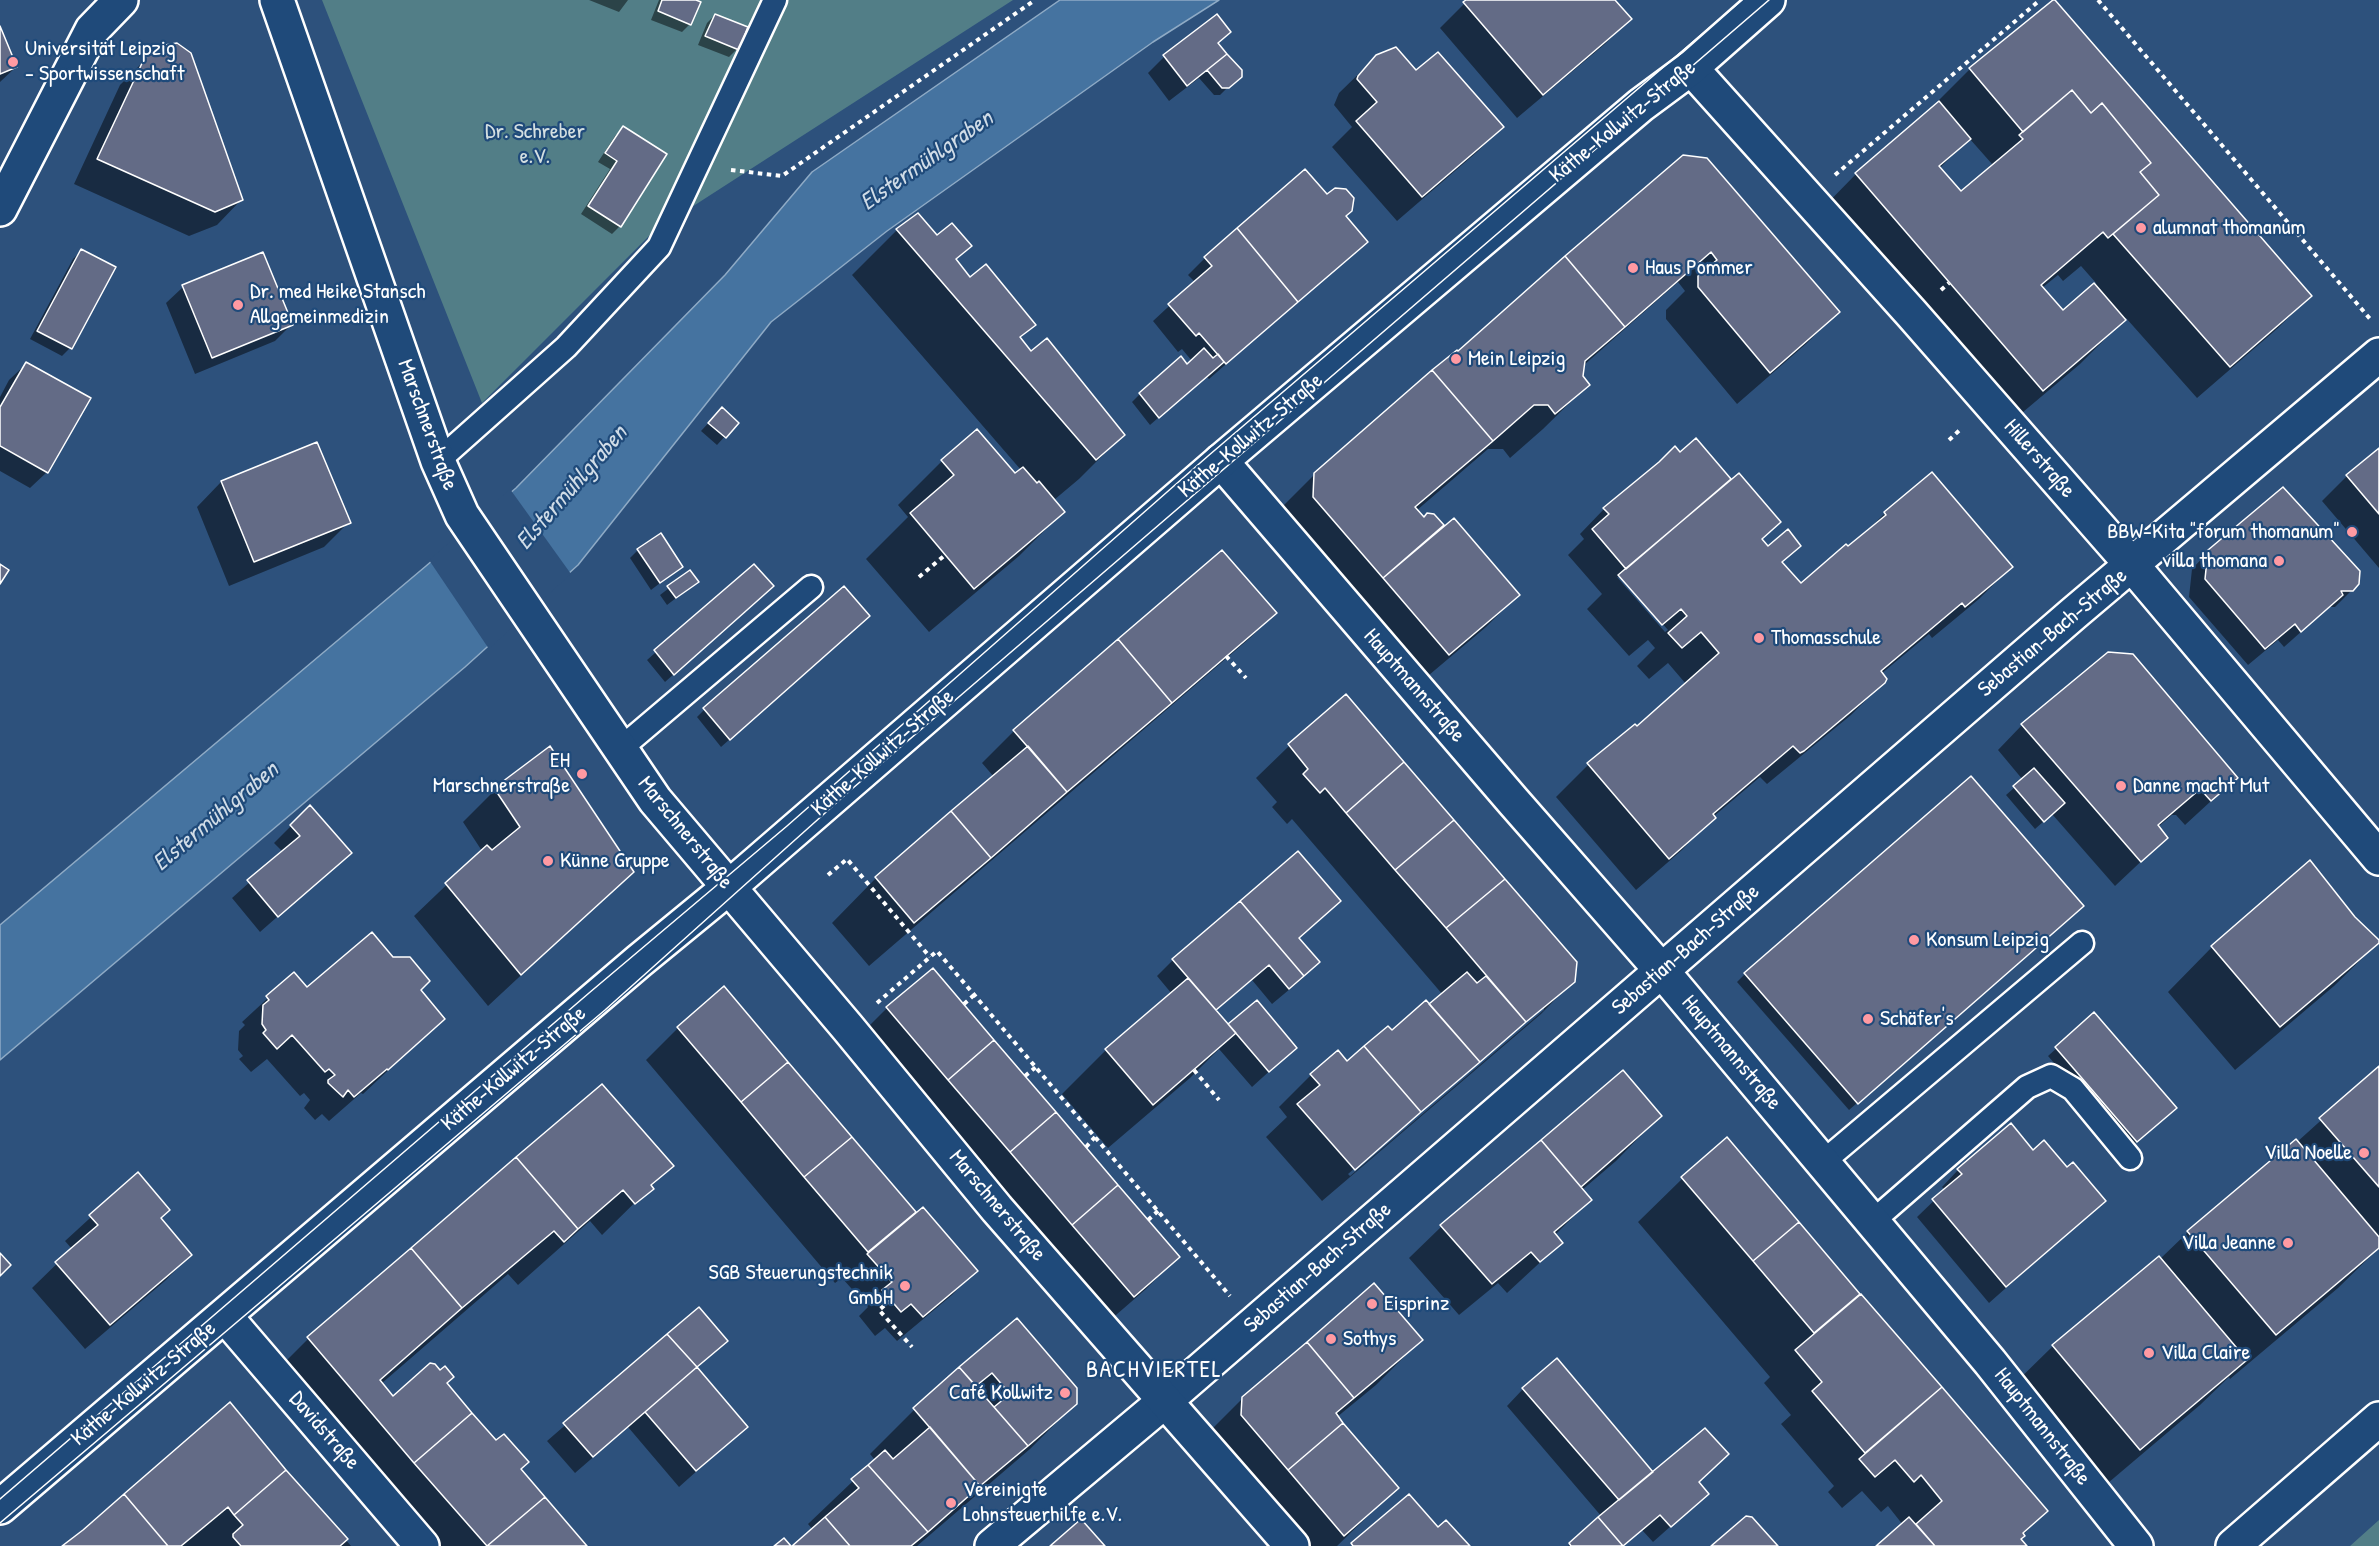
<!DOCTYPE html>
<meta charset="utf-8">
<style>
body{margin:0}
canvas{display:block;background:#2d517c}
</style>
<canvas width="2379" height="1546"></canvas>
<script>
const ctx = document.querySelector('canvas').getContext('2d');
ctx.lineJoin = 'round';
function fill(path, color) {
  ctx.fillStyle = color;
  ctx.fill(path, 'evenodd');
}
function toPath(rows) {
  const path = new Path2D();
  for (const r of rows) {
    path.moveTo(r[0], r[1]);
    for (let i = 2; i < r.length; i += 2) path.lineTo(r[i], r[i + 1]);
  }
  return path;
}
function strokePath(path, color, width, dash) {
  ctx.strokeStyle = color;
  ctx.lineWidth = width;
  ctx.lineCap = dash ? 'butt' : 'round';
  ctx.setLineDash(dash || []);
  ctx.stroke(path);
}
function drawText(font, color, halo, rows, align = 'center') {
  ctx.font = font + ' "Patrick Hand",sans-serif';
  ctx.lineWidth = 4.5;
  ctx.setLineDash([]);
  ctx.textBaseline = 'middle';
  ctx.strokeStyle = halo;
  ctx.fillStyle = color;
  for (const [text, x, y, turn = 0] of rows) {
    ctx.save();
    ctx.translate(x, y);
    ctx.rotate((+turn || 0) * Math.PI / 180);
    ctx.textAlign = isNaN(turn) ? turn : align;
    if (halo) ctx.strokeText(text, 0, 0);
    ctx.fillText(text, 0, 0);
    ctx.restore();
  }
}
const green = toPath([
 [322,0,1013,0,653,232,482,403],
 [2379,1520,2379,1546,2350,1546]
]);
const water = toPath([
 [1060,0,1219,0,1153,42,887,231,771,322,578,565,465,667,0,1060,0,925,426,566,516,488,725,275,812,172,1060,0]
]);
const pier = toPath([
 [510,489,571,574,489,649,429,560]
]);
const shadow = toPath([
 [589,0,628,0,619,12],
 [659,0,692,0,690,24,682,32,651,20],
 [1468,0,1613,0,1629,19,1605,44,1517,118,1440,28],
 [2054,1,2310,296,2278,328,2197,398,2126,318,2080,364,1997,434,1812,219,1856,174,1940,103,1938,101,1970,69],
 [1969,138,1992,164,1960,193,1939,169],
 [2081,266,2096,283,2063,312,2042,288,2058,275,2063,281],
 [715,15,737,49,729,57,698,45,707,23],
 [0,30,16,67,0,82],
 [1229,32,1217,44,1234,81,1220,95,1214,95,1199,78,1169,101,1148,73,1164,57],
 [1377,56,1416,72,1502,127,1477,152,1397,221,1332,147,1352,127,1334,105,1339,93],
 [145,60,241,200,217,225,189,236,74,184,120,85],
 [623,128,620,226,612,234,581,214,610,169,598,162,615,136],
 [1683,156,1838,312,1806,344,1737,404,1666,319,1666,310,1685,291,1678,282,1583,366,1581,376,1588,385,1543,429,1510,458,1503,449,1488,449,1416,511,1436,535,1518,595,1486,627,1416,686,1338,621,1269,542,1270,519,1315,474],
 [1304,171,1366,242,1209,379,1206,376,1150,425,1132,402,1140,394,1192,361,1182,349,1178,352,1153,321,1195,282,1188,275,1205,258],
 [918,215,937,237,970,246,955,260,970,279,1034,324,1019,339,1031,353,1123,435,1079,479,1054,500,1063,512,1019,556,929,632,866,559,908,517,898,505,942,461,1015,475,1021,470,852,275,897,230],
 [81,251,70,348,62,356,30,339,73,259],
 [262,253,292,324,275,341,195,374,166,303,183,287],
 [26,364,47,472,30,488,0,471,0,397,9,380],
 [714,417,737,423,717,445,701,431],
 [1696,440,1731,481,1779,522,1761,540,1768,548,1799,546,1781,564,1800,585,1858,540,1885,513,2011,567,1979,599,1932,638,1929,634,1881,674,1884,682,1851,715,1767,784,1760,777,1713,817,1682,850,1636,890,1556,797,1588,765,1637,728,1686,684,1668,663,1649,679,1637,666,1655,648,1648,640,1629,656,1587,609,1602,594,1568,555,1584,539,1580,534,1604,509,1680,454],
 [1617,577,1621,577,1668,630,1665,632],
 [2379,450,2379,568,2322,501,2347,476],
 [221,482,349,522,324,547,229,586,197,507],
 [638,550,681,567,651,590,630,558],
 [2209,551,2358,584,2335,607,2329,607,2284,647,2278,640,2248,665,2189,597,2192,569],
 [754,566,764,594,665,682,647,660],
 [690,572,697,582,667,605,660,595],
 [1275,613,1250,638,869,966,832,923,876,878,994,777,982,763,1014,731],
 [860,624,721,747,697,717,705,709],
 [1346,697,1573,981,1541,1014,1322,1201,1266,1137,1287,1117,1279,1107,1311,1075,1347,1063,1429,1006,1443,995,1292,819,1287,824,1272,807,1277,802,1256,778,1289,746],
 [1544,1006,1544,1010,1350,1176,1348,1174],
 [2022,725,2236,778,2185,825,2176,815,2172,815,2158,827,2166,838,2115,886,2052,814,2035,829,2006,795,2023,780,1998,750],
 [549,749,633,871,488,1006,414,916,482,851,463,822,495,790],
 [310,807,350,853,260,932,232,898,283,852,274,843],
 [1339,901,1298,939,1318,962,1302,979,1272,1004,1252,980,1215,1011,1228,1026,1295,1048,1252,1087,1219,1049,1190,1078,1108,1148,1062,1094,1106,1050,1172,994,1157,976,1173,960],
 [2074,914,1849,1110,1737,982,1745,974],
 [2353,918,2379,942,2334,986,2235,1070,2168,992,2212,947],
 [294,974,306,989,419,990,443,1019,363,1094,361,1093,329,1121,322,1114,315,1120,304,1108,310,1100,304,1093,300,1096,267,1059,251,1072,239,1059,243,1056,238,1050,239,1031,245,1025,242,1022],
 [724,988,906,1220,976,1270,952,1295,897,1341,885,1328,875,1336,859,1316,868,1307,842,1278,835,1283,646,1060,678,1028],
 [887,1008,1178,1257,1146,1289,1101,1328,855,1040],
 [2094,1014,2167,1115,2128,1149,2048,1056],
 [2379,1068,2379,1248,2338,1288,2230,1379,2229,1377,2200,1405,2095,1494,2008,1390,2053,1346,2159,1258,2160,1259,2188,1232,2297,1142],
 [1660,1116,1616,1161,1582,1190,1590,1200,1555,1235,1561,1243,1507,1293,1498,1283,1459,1315,1409,1258,1442,1226,1542,1141],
 [2032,1152,2067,1169,2104,1201,1989,1303,1917,1217,1945,1190,1942,1187,1958,1170],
 [517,1158,672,1166,602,1235,590,1221,518,1285,508,1274,381,1384,393,1398,446,1384,585,1546,404,1546,264,1383,308,1339],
 [137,1175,159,1219,190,1255,166,1280,85,1349,32,1288,72,1249,65,1241],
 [1683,1178,1854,1302,1861,1296,2046,1511,2019,1539,2025,1546,1878,1546,1903,1525,1888,1506,1881,1512,1862,1491,1842,1508,1828,1492,1834,1486,1781,1424,1791,1415,1764,1383,1770,1377,1638,1222],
 [699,1309,695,1368,746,1427,679,1487,628,1427,575,1473,547,1441],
 [1017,1320,1075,1404,1030,1449,917,1546,794,1546,813,1530,808,1524,875,1460,870,1454,914,1410],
 [1421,1340,1376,1385,1337,1417,1397,1488,1337,1546,1270,1546,1198,1443,1243,1398],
 [1523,1389,1653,1474,1698,1483,1707,1494,1653,1542,1642,1530,1623,1546,1568,1546,1602,1517,1507,1406],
 [230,1404,351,1546,65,1546]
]);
const building = toPath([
 [662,0,696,0,701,2,691,25,658,11,662,0],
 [1466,0,1615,0,1632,19,1543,95,1463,2,1466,0],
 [2053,0,2055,0,2312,296,2230,367,2113,234,2159,195,2140,172,2151,163,2102,103,2091,113,2072,90,2023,132,1969,68,2053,0],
 [715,14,748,27,739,50,705,36,715,14],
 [1217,14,1231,32,1218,43,1227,54,1187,86,1163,55,1217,14],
 [0,26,17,67,0,74,0,26],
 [177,43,191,53,243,200,215,212,97,159,144,59,159,46,177,43],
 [1396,47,1416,70,1438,52,1504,127,1422,197,1356,121,1377,102,1357,79,1358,76,1376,55,1396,47],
 [1227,54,1242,70,1242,77,1229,88,1222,88,1207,70,1227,54],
 [2072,90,2091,113,2102,103,2151,163,2140,172,2159,195,2108,238,2103,232,2041,285,2063,310,2094,283,2126,320,2043,391,1855,173,1939,101,1971,139,1939,166,1961,191,2023,139,2019,135,2072,90],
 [623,126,667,154,621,227,588,206,617,161,605,153,623,126],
 [1683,155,1707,158,1840,312,1770,373,1698,287,1698,276,1717,260,1711,252,1625,327,1565,256,1683,155],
 [1305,169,1327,194,1335,188,1346,189,1354,198,1352,211,1346,216,1368,242,1298,302,1237,228,1305,169],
 [918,213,937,235,952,223,972,246,956,259,970,277,986,264,1036,325,1020,337,1031,351,1047,338,1125,435,1096,460,896,229,918,213],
 [1237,228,1298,302,1226,364,1199,333,1196,336,1168,304,1212,266,1204,257,1237,228],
 [81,249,116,267,72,349,37,331,81,249],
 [263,252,293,325,212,358,182,285,263,252],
 [1565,256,1625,327,1585,361,1583,376,1590,385,1555,414,1548,405,1534,405,1493,441,1432,370,1457,350,1458,351,1565,256],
 [1204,348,1213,358,1218,354,1224,362,1159,418,1139,393,1181,356,1187,364,1204,348],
 [26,362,91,398,48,473,0,446,0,407,26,362],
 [1432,370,1493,441,1415,507,1424,517,1427,513,1434,514,1444,525,1383,578,1313,497,1314,473,1432,370],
 [722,407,739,423,726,438,708,423,722,407],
 [977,429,1015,473,1023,467,1037,483,1039,481,1065,512,974,589,910,513,954,475,941,460,977,429],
 [1696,438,1731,479,1626,569,1592,529,1609,514,1603,508,1659,462,1675,446,1680,452,1696,438],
 [317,442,351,523,254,562,221,481,317,442],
 [2379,448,2379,514,2346,475,2379,448],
 [1932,472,2013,567,1965,607,1962,603,1881,671,1887,679,1885,683,1804,751,1800,753,1793,746,1713,814,1716,818,1669,859,1587,763,1635,724,1637,726,1719,653,1701,632,1682,648,1668,633,1687,616,1681,609,1662,625,1618,575,1739,473,1781,522,1762,539,1768,546,1788,529,1801,546,1782,562,1801,583,1846,544,1848,546,1886,515,1884,512,1932,472],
 [2283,487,2360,571,2359,584,2353,591,2341,591,2343,595,2301,632,2295,624,2265,649,2205,579,2208,550,2283,487],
 [1454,518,1520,595,1449,655,1383,578,1454,518],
 [661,533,683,567,660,583,637,549,661,533],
 [1222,550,1277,613,1172,703,1118,639,1222,550],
 [0,564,9,570,0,584,0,564],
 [754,564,774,586,674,675,654,650,754,564],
 [690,570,699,582,676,598,667,586,690,570],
 [844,586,870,616,730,740,703,708,844,586],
 [1118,639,1172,703,1067,792,1013,730,1118,639],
 [2108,652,2133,654,2238,778,2211,801,2201,790,2199,790,2158,825,2168,838,2141,862,2021,724,2108,652],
 [1346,694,1404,762,1346,813,1325,788,1320,793,1303,774,1308,769,1288,744,1346,694],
 [550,746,634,872,521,975,445,883,487,845,492,850,520,827,494,788,550,746],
 [1028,746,1067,792,991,858,951,811,1028,746],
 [1404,762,1454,820,1395,870,1346,813,1404,762],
 [2034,768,2065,803,2044,822,2013,786,2034,768],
 [1971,776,2084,906,1858,1104,1744,973,1971,776],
 [310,805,352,853,278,917,247,880,300,836,290,825,310,805],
 [951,811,991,858,914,923,875,877,951,811],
 [1454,820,1505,879,1446,928,1395,870,1454,820],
 [1298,851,1341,901,1299,938,1320,962,1304,976,1240,901,1298,851],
 [2310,860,2355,917,2379,940,2379,943,2280,1027,2211,946,2310,860],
 [1505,879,1577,962,1575,982,1526,1022,1446,928,1505,879],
 [1240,901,1304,976,1289,989,1269,965,1216,1010,1172,959,1240,901],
 [372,932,393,957,410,957,430,981,421,990,445,1019,388,1070,387,1069,354,1097,348,1090,343,1097,328,1083,328,1080,335,1075,329,1069,325,1072,292,1035,277,1049,263,1033,266,1030,262,1024,263,1005,269,1000,266,996,294,972,307,987,372,932],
 [933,968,994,1040,948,1080,886,1007,933,968],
 [1467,972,1477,983,1486,976,1526,1022,1480,1062,1429,1004,1467,972],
 [1188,978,1236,1033,1153,1105,1105,1049,1188,978],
 [724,986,788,1062,741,1102,677,1027,724,986],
 [1257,1000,1297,1048,1269,1072,1228,1024,1257,1000],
 [1426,1000,1480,1062,1421,1112,1364,1046,1388,1026,1392,1030,1426,1000],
 [2094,1012,2177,1108,2137,1142,2055,1047,2094,1012],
 [994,1040,1056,1112,1010,1152,948,1080,994,1040],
 [1364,1046,1421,1112,1355,1170,1297,1104,1320,1085,1310,1074,1338,1050,1347,1061,1364,1046],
 [788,1062,852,1137,804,1177,741,1102,788,1062],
 [2379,1066,2379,1187,2319,1118,2379,1066],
 [1623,1070,1662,1116,1581,1187,1541,1140,1623,1070],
 [602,1084,674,1166,651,1185,654,1189,635,1204,623,1190,578,1229,516,1157,602,1084],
 [1056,1112,1118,1185,1072,1225,1010,1152,1056,1112],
 [2011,1123,2033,1150,2044,1140,2067,1167,2073,1162,2106,1201,2006,1287,1932,1199,1962,1174,1957,1169,2011,1123],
 [852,1137,916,1212,868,1252,804,1177,852,1137],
 [1727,1137,1799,1222,1753,1261,1681,1177,1727,1137],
 [2296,1139,2379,1237,2379,1248,2276,1335,2187,1231,2296,1139],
 [1541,1140,1592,1200,1554,1232,1563,1243,1540,1262,1531,1252,1492,1284,1440,1225,1541,1140],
 [516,1157,578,1229,564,1242,554,1231,462,1308,411,1248,516,1157],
 [138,1172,170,1210,161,1218,192,1255,110,1325,55,1262,98,1225,89,1215,138,1172],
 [1118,1185,1180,1257,1134,1297,1072,1225,1118,1185],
 [923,1207,978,1271,923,1317,911,1304,901,1312,882,1290,892,1282,867,1254,923,1207],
 [1799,1222,1860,1294,1814,1333,1753,1261,1799,1222],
 [411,1248,462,1308,380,1380,393,1396,430,1363,435,1364,440,1370,445,1366,454,1377,447,1383,472,1413,414,1463,307,1337,411,1248],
 [0,1253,11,1265,0,1276,0,1253],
 [2159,1256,2247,1360,2140,1450,2052,1345,2159,1256],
 [1374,1283,1423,1340,1354,1398,1307,1342,1374,1283],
 [1861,1294,1942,1387,1865,1453,1812,1391,1822,1382,1795,1350,1861,1294],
 [699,1307,728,1341,697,1367,667,1334,699,1307],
 [1017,1318,1077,1388,1077,1404,1028,1446,994,1407,1010,1394,992,1373,976,1386,959,1367,1017,1318],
 [667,1334,697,1367,593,1457,563,1423,667,1334],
 [1307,1342,1354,1398,1336,1413,1343,1423,1288,1470,1241,1415,1242,1397,1307,1342],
 [1557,1358,1653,1472,1619,1500,1522,1388,1557,1358],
 [697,1367,748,1427,696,1471,645,1412,697,1367],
 [959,1367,1028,1446,980,1486,913,1408,959,1367],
 [1942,1387,2048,1511,2023,1533,2025,1536,2021,1539,2027,1546,1935,1546,1916,1524,1942,1501,1921,1475,1914,1482,1895,1460,1875,1477,1859,1459,1942,1387],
 [230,1402,286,1470,234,1515,228,1507,181,1546,168,1546,124,1494,230,1402],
 [472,1413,496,1440,504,1434,529,1462,521,1469,545,1497,487,1546,414,1463,472,1413],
 [1343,1423,1399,1488,1344,1536,1288,1470,1343,1423],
 [930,1427,980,1486,928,1532,868,1465,885,1450,893,1459,930,1427],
 [1705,1428,1729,1454,1699,1482,1709,1494,1671,1527,1660,1515,1623,1546,1598,1517,1705,1428],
 [868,1465,928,1532,911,1546,850,1546,825,1517,859,1488,851,1479,868,1465],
 [286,1470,348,1539,340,1546,241,1546,233,1537,233,1534,243,1525,234,1515,286,1470],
 [124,1494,168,1546,62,1546,83,1530,124,1494],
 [1409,1494,1438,1527,1446,1520,1470,1546,1353,1546,1351,1543,1409,1494],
 [545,1497,587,1546,487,1546,545,1497],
 [1746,1516,1752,1517,1778,1546,1711,1546,1746,1516],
 [825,1517,850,1546,792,1546,825,1517],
 [1598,1517,1623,1546,1571,1546,1569,1543,1598,1517],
 [1909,1517,1935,1546,1876,1546,1909,1517],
 [1081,1519,1105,1546,1050,1546,1081,1519],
 [784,1538,791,1546,774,1546,784,1538]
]);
const path = toPath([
 [2098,0,2371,320],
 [731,170,782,176,1035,0],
 [1835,175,2040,0],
 [1941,290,1949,283],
 [1949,440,1962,428],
 [919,577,945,555],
 [1226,656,1246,678],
 [828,875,847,859,930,957],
 [877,1003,937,951,1230,1296],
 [964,1004,974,995],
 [1194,1070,1219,1100],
 [1025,1076,1036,1067],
 [1086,1147,1095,1137],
 [1148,1220,1158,1211],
 [891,1300,879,1310,912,1347]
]);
const service = toPath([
 [438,461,566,347,659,247,775,0],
 [620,749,811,587],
 [1823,1162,2082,943],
 [1873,1221,2027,1087,2051,1076,2073,1089,2130,1158]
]);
const minor = toPath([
 [1691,68,1912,314,2132,565,2379,858],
 [0,209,92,30,121,0],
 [1221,461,1513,801,1662,971,1990,1362,2136,1546],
 [225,1316,422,1546],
 [992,1546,1166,1400,2073,614,2379,355],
 [2233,1546,2379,1419]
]);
const secondary = toPath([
 [277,0,438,461,462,515,655,800,848,1028,997,1209,1292,1546],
 [0,1507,639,961,728,888,1221,461,1641,105,1691,68,1768,0]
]);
const tram = toPath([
 [0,1499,589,993,787,826,1208,456,1742,0],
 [0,1523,605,1010,853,788,1769,0]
]);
const markers = [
 [13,62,6,"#ff9aa2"],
 [2141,228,6,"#ff9aa2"],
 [1633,268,6,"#ff9aa2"],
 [238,305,6,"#ff9aa2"],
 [1456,359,6,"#ff9aa2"],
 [2352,532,6,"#ff9aa2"],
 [2279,561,6,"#ff9aa2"],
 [1759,638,6,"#ff9aa2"],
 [582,774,6,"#ff9aa2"],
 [2121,786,6,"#ff9aa2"],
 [548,861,6,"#ff9aa2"],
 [1914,940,6,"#ff9aa2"],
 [1868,1019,6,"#ff9aa2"],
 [2364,1153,6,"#ff9aa2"],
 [2288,1243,6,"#ff9aa2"],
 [905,1286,6,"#ff9aa2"],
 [1372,1304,6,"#ff9aa2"],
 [1331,1339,6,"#ff9aa2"],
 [2149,1353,6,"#ff9aa2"],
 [1065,1393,6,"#ff9aa2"],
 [951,1503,6,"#ff9aa2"]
];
const poiNames = [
 ["Universität Leipzig",25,49],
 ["- Sportwissenschaft",25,74],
 ["alumnat thomanum",2153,228],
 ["Haus Pommer",1645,268],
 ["Dr. med Heike Stansch",250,292],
 ["Allgemeinmedizin",250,317],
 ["Mein Leipzig",1468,359],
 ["BBW-Kita \"forum thomanum\"",2340,532,"right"],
 ["villa thomana",2267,561,"right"],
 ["Thomasschule",1771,638],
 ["EH",570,761,"right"],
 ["Marschnerstraße",570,786,"right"],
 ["Danne macht Mut",2133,786],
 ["Künne Gruppe",560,861],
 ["Konsum Leipzig",1926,940],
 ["Schäfer's",1880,1019],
 ["Villa Noelle",2352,1153,"right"],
 ["Villa Jeanne",2276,1243,"right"],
 ["SGB Steuerungstechnik",893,1273,"right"],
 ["GmbH",893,1298,"right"],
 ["Eisprinz",1384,1304],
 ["Sothys",1343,1339],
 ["Villa Claire",2161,1353],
 ["Café Kollwitz",1053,1393,"right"],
 ["Vereinigte",963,1490],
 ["Lohnsteuerhilfe e.V.",963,1515]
];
const streetNames = [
 ["Käthe-Kollwitz-Straße",1623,122,-39],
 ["Marschnerstraße",427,425,70],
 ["Käthe-Kollwitz-Straße",1251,436,-40],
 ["Hillerstraße",2039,459,49],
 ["Sebastian-Bach-Straße",2053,633,-40],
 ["Hauptmannstraße",1414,686,49],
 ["Käthe-Kollwitz-Straße",883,753,-41],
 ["Marschnerstraße",685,833,51],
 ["Sebastian-Bach-Straße",1686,950,-41],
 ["Hauptmannstraße",1731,1053,50],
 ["Käthe-Kollwitz-Straße",514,1069,-40],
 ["Marschnerstraße",997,1206,50],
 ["Sebastian-Bach-Straße",1318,1268,-41],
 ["Käthe-Kollwitz-Straße",144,1384,-40],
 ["Hauptmannstraße",2042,1427,52],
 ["Davidstraße",324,1431,49]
];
const parkNames = [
 ["Dr. Schreber",535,132],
 ["e.V.",535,157]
];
const waterNames = [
 ["Elstermühlgraben",927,161,-35],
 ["Elstermühlgraben",572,488,-49],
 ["Elstermühlgraben",216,817,-40]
];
const neighbourhoodNames = [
 ["BACHVIERTEL",1154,1371]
];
fill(green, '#527e87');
fill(water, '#4573a0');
strokePath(water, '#8fabc6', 1.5);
fill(pier, '#2d517c');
fill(shadow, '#0007');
fill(building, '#636b86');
strokePath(building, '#fff', 1.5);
strokePath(service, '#fff', 27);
strokePath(minor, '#fff', 38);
strokePath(secondary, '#fff', 38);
strokePath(path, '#fff', 4, [4.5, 4.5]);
strokePath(service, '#1f4a7a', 22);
strokePath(minor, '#1f4a7a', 33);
strokePath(secondary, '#1f4a7a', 33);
strokePath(tram, '#fff', 1.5);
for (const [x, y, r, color] of markers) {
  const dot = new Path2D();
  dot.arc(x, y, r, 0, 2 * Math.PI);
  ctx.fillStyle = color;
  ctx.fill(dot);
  strokePath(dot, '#1f4a7a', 2);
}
drawText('22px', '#fff', '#1f4a7a', poiNames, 'left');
drawText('22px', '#fff', '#1f4a7a', streetNames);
drawText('22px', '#d4dfe1', '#1f4a7a', parkNames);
drawText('italic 24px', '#d0dce7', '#1f4a7a', waterNames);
ctx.letterSpacing = '1.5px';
drawText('24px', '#fff', '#1f4a7a', neighbourhoodNames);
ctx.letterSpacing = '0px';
</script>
